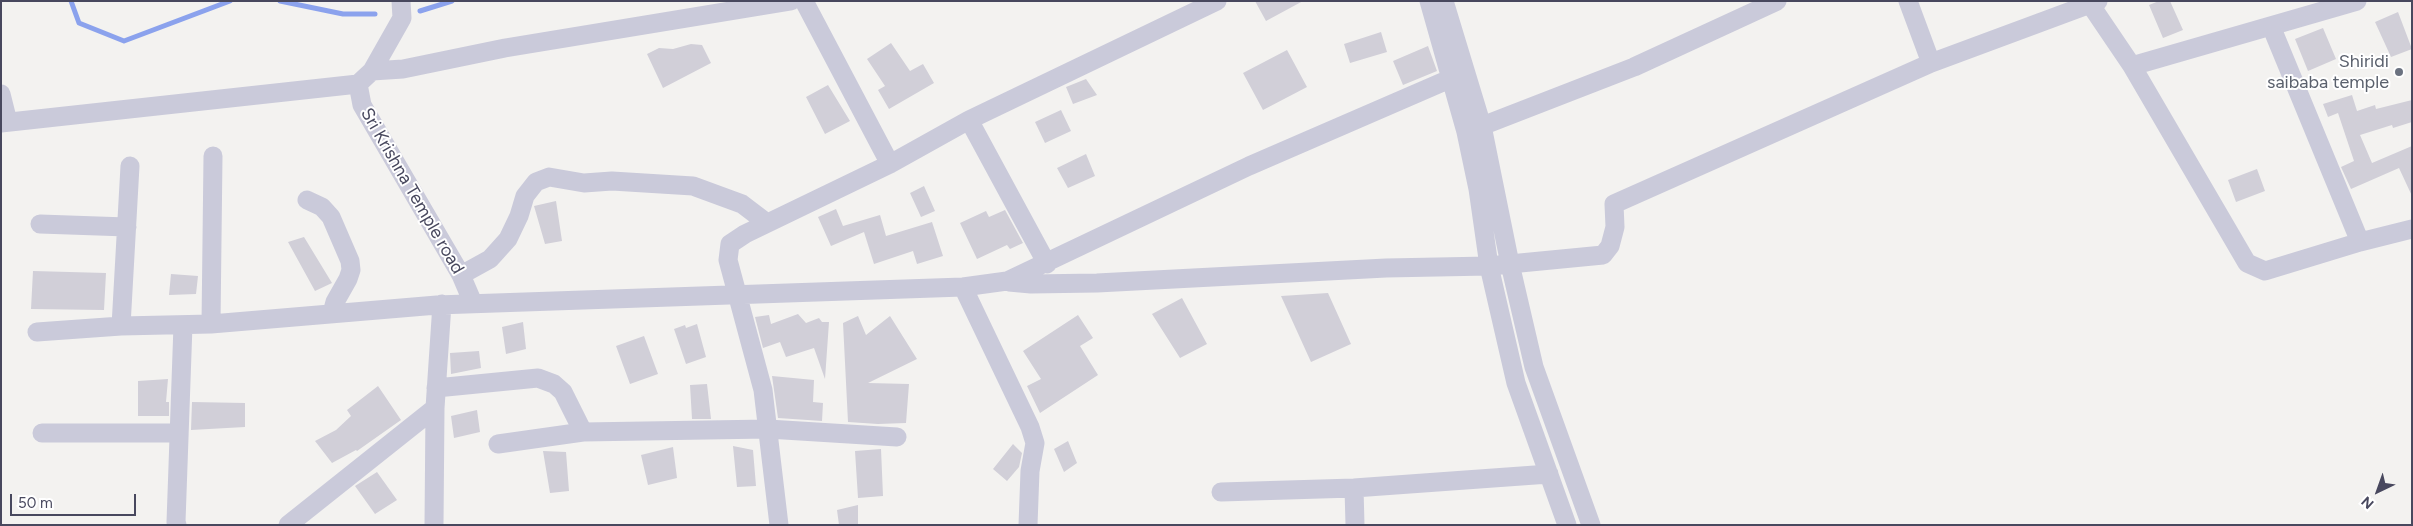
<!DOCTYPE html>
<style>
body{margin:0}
#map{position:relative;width:2413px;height:526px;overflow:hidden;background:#f3f2f0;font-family:Figtree,sans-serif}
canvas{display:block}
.frame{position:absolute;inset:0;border:2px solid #48485e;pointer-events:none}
.north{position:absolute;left:2353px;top:466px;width:50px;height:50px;-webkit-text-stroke:4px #fff;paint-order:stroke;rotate:222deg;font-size:14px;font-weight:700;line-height:20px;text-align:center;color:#48485e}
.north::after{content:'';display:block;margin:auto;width:18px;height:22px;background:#48485e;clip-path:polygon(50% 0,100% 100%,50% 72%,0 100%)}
.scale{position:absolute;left:10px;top:494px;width:126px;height:22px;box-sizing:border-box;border:2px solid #48485e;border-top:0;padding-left:6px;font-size:15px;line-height:18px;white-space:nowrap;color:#48485e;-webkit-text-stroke:4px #fff;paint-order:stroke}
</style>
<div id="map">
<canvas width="2413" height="526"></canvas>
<div class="frame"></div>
<div class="north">N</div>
<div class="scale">50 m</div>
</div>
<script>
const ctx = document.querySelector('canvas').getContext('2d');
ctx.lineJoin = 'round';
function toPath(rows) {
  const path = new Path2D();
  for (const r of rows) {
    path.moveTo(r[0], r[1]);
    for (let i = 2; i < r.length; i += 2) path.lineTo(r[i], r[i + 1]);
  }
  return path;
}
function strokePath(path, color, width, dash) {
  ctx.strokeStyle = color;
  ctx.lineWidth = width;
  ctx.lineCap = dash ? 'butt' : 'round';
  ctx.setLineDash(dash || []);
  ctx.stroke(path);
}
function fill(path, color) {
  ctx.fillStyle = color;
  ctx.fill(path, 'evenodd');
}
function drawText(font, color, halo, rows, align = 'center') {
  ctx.font = font + ' Figtree,sans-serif';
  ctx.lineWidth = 4;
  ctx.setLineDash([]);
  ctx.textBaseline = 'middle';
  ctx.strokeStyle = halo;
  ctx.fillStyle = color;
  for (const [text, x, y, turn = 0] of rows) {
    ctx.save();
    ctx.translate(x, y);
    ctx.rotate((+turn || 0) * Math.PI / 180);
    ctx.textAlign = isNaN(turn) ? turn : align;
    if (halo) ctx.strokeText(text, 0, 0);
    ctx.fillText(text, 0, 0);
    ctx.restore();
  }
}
const stream = toPath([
 [71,1,79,23,124,41,230,1],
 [280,1,343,14,375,14],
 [420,11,452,1]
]);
const building = toPath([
 [1255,1,1303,1,1266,21],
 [2159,1,2170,1,2183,30,2163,38,2149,5],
 [2398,12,2412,49,2391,57,2375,22],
 [2323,28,2336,59,2308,71,2295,39],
 [1381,32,1387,52,1350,63,1344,44],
 [891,43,910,71,923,64,934,83,889,109,878,90,885,86,867,59],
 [691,44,702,45,711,63,663,88,647,54,659,48,673,49],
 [1428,46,1437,71,1403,85,1393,61],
 [1287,50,1307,87,1263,110,1243,73],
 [1086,79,1097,95,1073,104,1066,87],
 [828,85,850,121,825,134,806,97],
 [2352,95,2357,111,2375,105,2376,109,2412,100,2412,122,2393,128,2392,125,2360,135,2372,163,2412,146,2412,196,2399,168,2351,189,2341,167,2354,161,2338,113,2328,117,2323,104],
 [1061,110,1071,131,1045,143,1035,122],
 [1086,154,1095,176,1068,188,1057,168],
 [2257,169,2265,191,2236,202,2228,180],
 [924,186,935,211,921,217,910,193],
 [556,201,562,241,545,244,534,206],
 [836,209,843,226,880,215,886,236,932,222,943,256,917,264,913,251,874,264,864,232,831,246,818,217],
 [1005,210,1023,243,1010,249,1007,245,977,259,960,223,986,211,989,217],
 [304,237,332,283,315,291,288,242],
 [33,271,106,273,104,310,31,309],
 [171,274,198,276,196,294,169,295],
 [1328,293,1351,344,1311,362,1281,296],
 [1182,298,1207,344,1180,358,1152,314],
 [798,314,806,323,819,318,822,322,829,322,825,379,814,348,786,357,780,342,763,348,755,317,769,315,771,324],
 [1078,315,1093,338,1080,346,1098,375,1040,413,1027,386,1041,379,1023,351],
 [858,316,866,335,890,316,917,359,868,383,909,384,906,423,878,424,848,422,843,323],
 [523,322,526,349,506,354,502,327],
 [697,324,706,357,686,364,674,329,685,325,686,328],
 [644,336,658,374,630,384,616,346],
 [479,351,481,368,451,374,450,353],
 [772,376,814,380,813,402,823,403,822,421,778,418],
 [168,379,166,402,169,402,169,416,138,416,138,381],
 [707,384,711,419,692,419,690,385],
 [378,386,401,420,357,451,356,450,332,463,315,441,336,430,351,416,347,410],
 [192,402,245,403,245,427,191,430],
 [477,410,480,432,454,438,451,416],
 [1068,441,1077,463,1064,472,1054,449],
 [1013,444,1022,453,1019,467,1007,481,993,469],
 [733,446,753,450,756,486,737,487],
 [673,447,677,478,648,485,641,455],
 [881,449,883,496,858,498,855,451],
 [543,451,566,452,569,491,550,493],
 [377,472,397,500,375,514,355,486],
 [858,505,858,525,839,525,837,510]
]);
const minor = toPath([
 [401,1,402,18,372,71,358,84,362,105,461,275,473,303],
 [804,1,890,164],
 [1429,1,1466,132,1478,189,1489,266,1516,383,1567,525],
 [1444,1,1482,126,1510,264,1534,367,1591,525],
 [1908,1,1931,63],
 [2090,4,2132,66,2247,263,2265,271,2360,242,2412,229],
 [2271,26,2360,242],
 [2132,66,2357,1],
 [372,71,403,69,505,48,791,1],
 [1,94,8,122],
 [969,120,1047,264],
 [1,123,358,84],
 [1482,126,1634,67,1777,1],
 [307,200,322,207,331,217,350,261,351,270,348,279,335,302,332,313],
 [40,224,127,227],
 [461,275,490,259,508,239,519,216,525,196,536,182,549,177,584,183,612,181,693,186,742,204,767,223],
 [1009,282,1031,284,1097,283,1386,268,1489,266,1603,255,1610,246,1615,227,1614,204,1931,63,2098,1],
 [963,287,1030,427,1035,443,1030,471,1028,525],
 [211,324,213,156],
 [121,326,130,166],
 [37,332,121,326,211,324,437,305,963,287,1007,281,1249,166,1452,78],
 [436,388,538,378,554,384,563,392,583,432],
 [42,433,179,433],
 [498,444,583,432,768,429,897,437],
 [1354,488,1355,525],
 [1221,492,1354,488,1549,474],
 [177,525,176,522,183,325],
 [288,525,435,408],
 [434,525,435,408,442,304],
 [779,525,763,390,728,260,730,244,745,234,890,164,969,120,1217,1]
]);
const markers = [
 [2399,72,5,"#6b7280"]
];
const worshipNames = [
 ["Shiridi",2389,62],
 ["saibaba temple",2389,83]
];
const streetNames = [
 ["Sri Krishna Temple road",412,191,60]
];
strokePath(stream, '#8ba2ed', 5);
fill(building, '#d1cfd8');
strokePath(minor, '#cacada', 19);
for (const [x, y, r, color] of markers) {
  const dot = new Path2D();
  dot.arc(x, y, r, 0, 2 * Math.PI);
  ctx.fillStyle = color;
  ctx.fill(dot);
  strokePath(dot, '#fff', 2);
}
drawText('18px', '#5b616d', '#fff', worshipNames, 'right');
drawText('18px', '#48485e', '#fff', streetNames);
</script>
